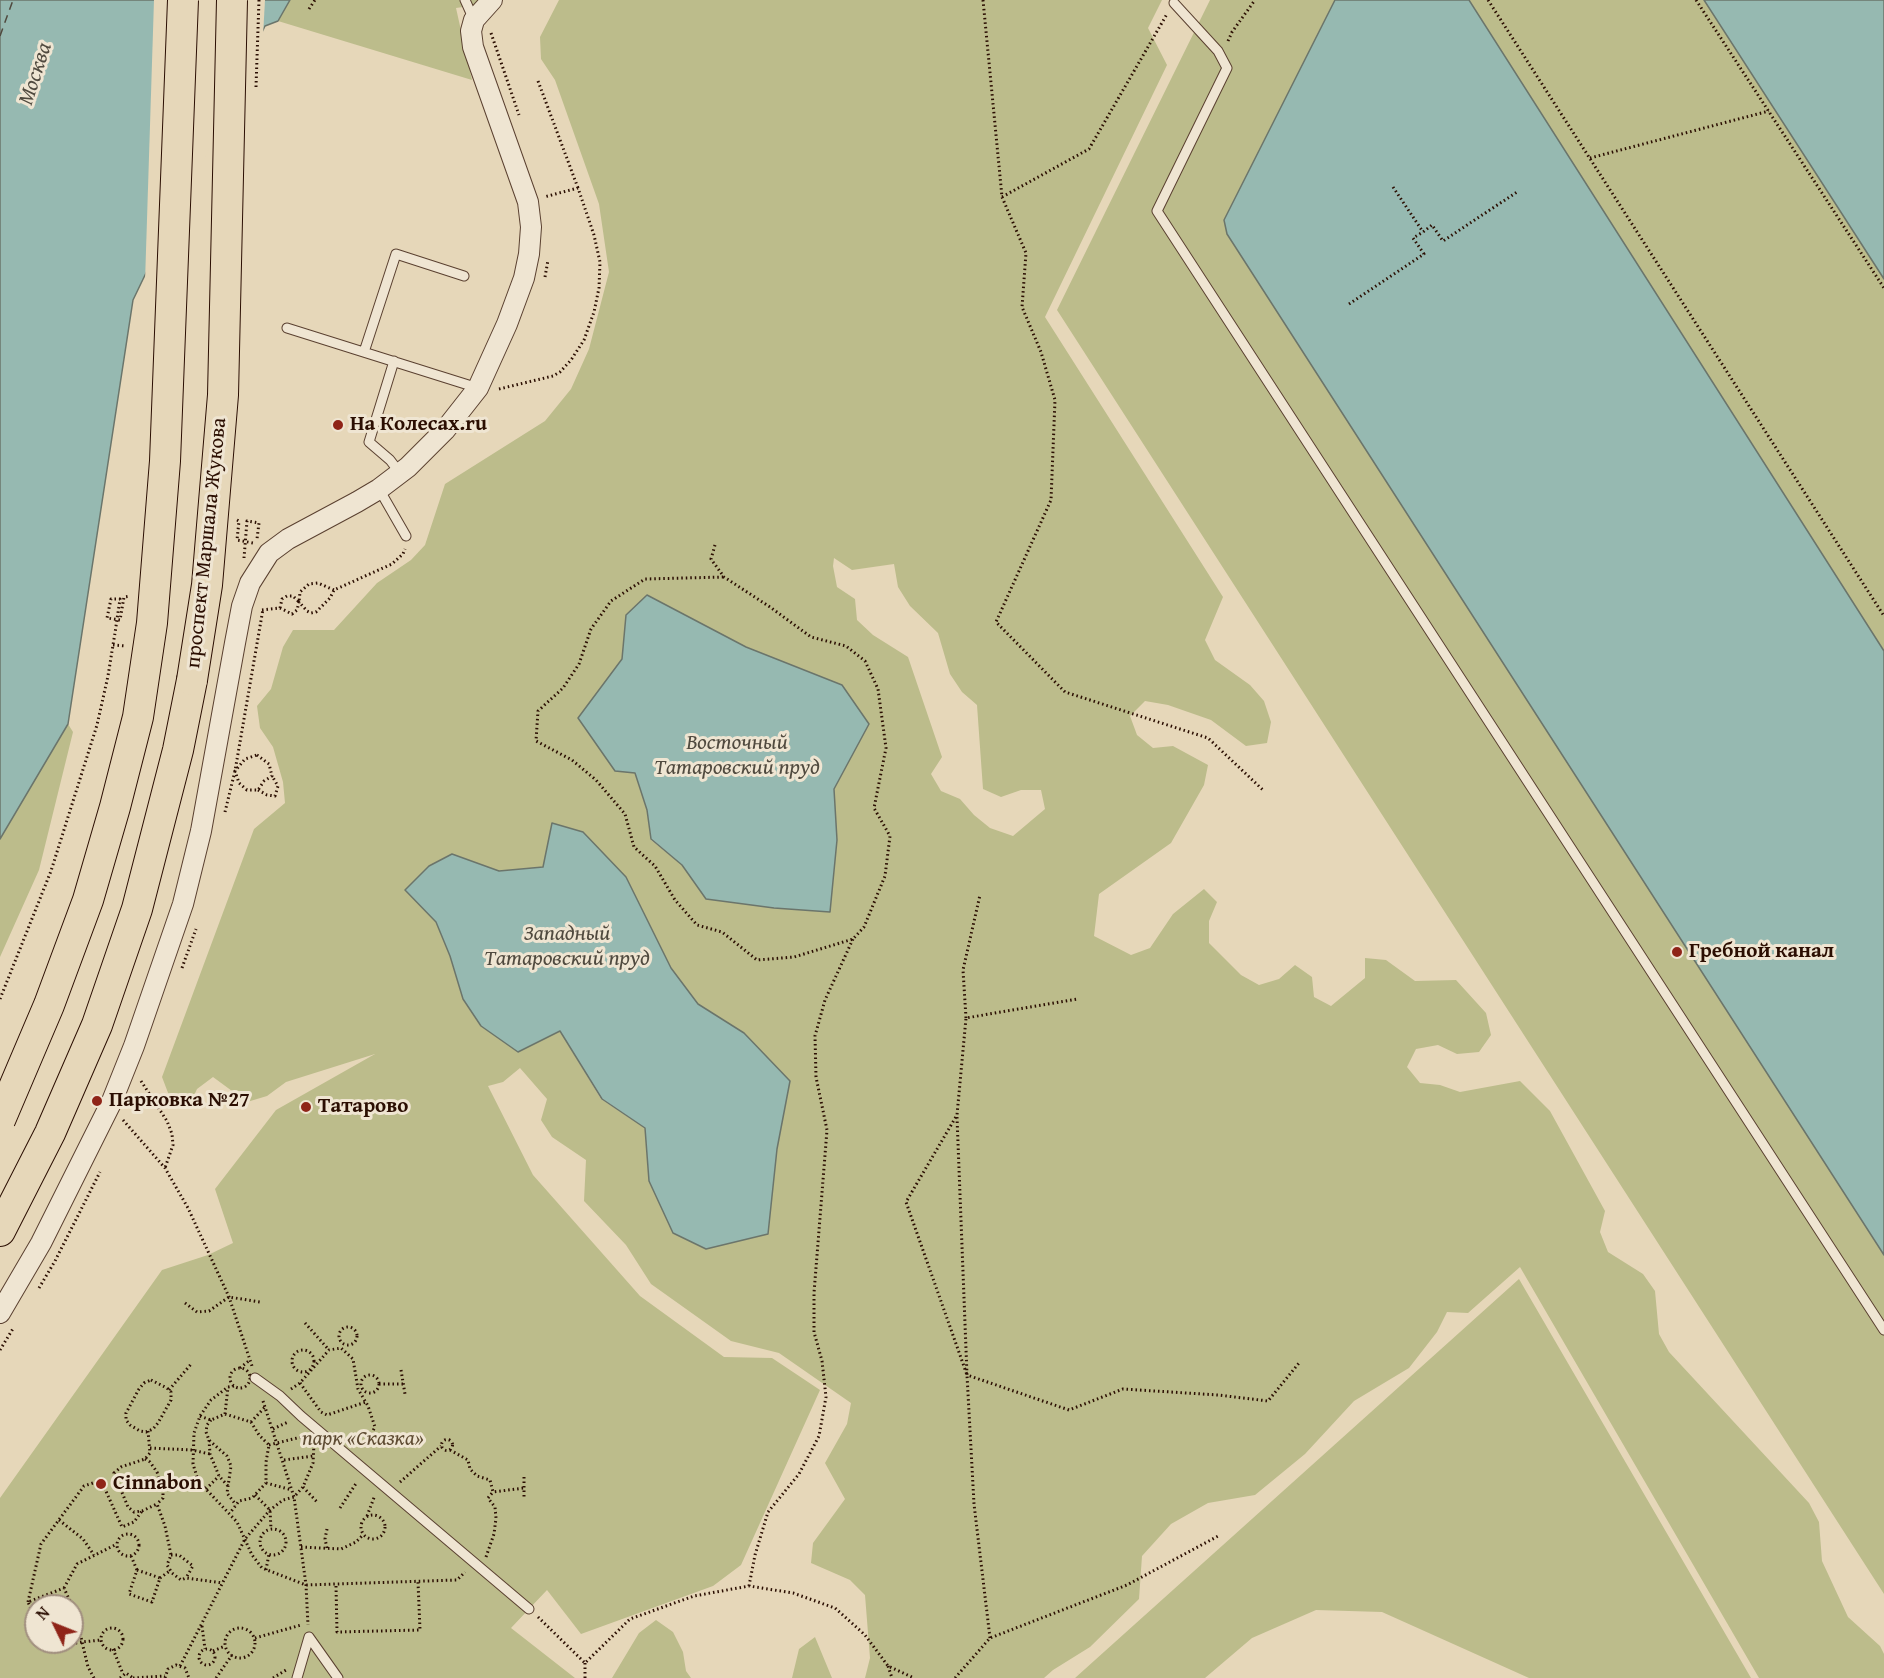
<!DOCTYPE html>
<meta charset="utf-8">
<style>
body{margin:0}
#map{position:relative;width:1884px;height:1678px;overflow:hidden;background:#e6d7b9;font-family:"Gentium Book Plus",serif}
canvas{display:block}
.north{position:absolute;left:24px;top:1594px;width:60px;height:60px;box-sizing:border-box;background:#efe5d2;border:2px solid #a18f7f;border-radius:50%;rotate:313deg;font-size:16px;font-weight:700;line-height:24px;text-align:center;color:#2b0e02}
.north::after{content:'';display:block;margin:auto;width:21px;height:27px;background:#8f2418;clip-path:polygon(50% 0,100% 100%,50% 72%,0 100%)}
</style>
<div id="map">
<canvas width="1884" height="1678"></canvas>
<div class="north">N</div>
</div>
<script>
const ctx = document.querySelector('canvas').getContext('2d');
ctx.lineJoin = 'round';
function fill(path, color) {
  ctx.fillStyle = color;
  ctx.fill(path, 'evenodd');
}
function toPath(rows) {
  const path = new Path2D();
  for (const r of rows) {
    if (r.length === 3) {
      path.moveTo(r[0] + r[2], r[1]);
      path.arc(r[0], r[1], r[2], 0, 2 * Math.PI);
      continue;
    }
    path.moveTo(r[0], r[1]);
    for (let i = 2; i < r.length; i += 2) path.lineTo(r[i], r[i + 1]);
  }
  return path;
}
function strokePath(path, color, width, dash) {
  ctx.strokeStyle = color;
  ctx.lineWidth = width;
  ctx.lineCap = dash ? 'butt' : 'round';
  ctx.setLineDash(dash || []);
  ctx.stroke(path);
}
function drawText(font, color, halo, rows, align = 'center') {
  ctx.font = font + ' "Gentium Book Plus",serif';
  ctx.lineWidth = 6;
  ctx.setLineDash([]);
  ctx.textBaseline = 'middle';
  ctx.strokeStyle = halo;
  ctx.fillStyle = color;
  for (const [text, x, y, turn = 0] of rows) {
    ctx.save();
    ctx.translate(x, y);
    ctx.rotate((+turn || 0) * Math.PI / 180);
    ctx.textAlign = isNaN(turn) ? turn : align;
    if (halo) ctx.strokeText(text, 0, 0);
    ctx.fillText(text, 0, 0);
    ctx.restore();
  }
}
const green = toPath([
 [290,0,482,0,477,5,456,8,472,80,278,21],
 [559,0,1162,0,1148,28,1167,65,1045,317,1223,597,1205,640,1215,660,1250,685,1264,701,1271,722,1267,743,1246,746,1211,720,1168,705,1145,701,1130,716,1137,735,1153,748,1173,746,1208,765,1204,785,1171,843,1099,894,1094,936,1131,955,1150,948,1173,914,1204,889,1217,902,1209,921,1209,943,1241,975,1259,985,1279,979,1295,965,1312,977,1314,997,1331,1006,1365,978,1365,958,1386,960,1415,981,1456,980,1486,1013,1491,1035,1479,1052,1457,1054,1438,1045,1416,1049,1407,1067,1420,1083,1440,1085,1460,1092,1520,1081,1550,1111,1605,1211,1600,1232,1608,1252,1643,1274,1655,1291,1659,1334,1669,1352,1809,1503,1819,1522,1822,1561,1848,1617,1880,1646,1884,1654,1884,1678,1759,1678,1520,1267,1468,1313,1447,1312,1437,1332,1409,1368,1354,1401,1305,1454,1255,1495,1208,1503,1171,1524,1142,1556,1139,1599,1090,1647,1053,1670,1044,1678,865,1678,870,1658,865,1595,850,1580,811,1563,813,1543,845,1499,825,1463,847,1424,851,1403,779,1353,731,1341,651,1284,626,1245,584,1201,586,1160,552,1137,541,1120,547,1099,520,1068,503,1082,488,1086,533,1175,640,1296,724,1357,772,1358,820,1390,741,1565,713,1586,581,1634,547,1590,511,1628,575,1678,0,1678,0,1498,162,1270,208,1255,233,1243,215,1189,276,1110,375,1054,286,1082,267,1096,247,1102,213,1077,197,1089,188,1108,170,1098,162,1077,254,829,285,803,283,782,273,747,260,728,257,706,271,689,283,647,293,630,334,630,377,583,411,560,425,545,445,484,545,421,571,389,589,349,609,272,599,204,555,80,541,59,540,37],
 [834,558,852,570,894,564,898,587,910,606,938,633,950,674,962,692,977,705,983,789,1001,797,1021,790,1041,790,1045,809,1013,836,990,828,974,815,960,799,941,791,931,774,942,757,908,657,873,635,857,620,855,599,837,587,833,566],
 [746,647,842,685,869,724,834,789,837,840,830,912,774,908,706,899,682,865,651,840,647,810,635,773,578,719,622,659],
 [452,854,499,871,543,867,626,877,671,968,698,1004,744,1033,790,1081,777,1149,649,1181,645,1128,601,1099,560,1031,518,1052,450,956,436,922],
 [36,1606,72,1606,72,1642,36,1642],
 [1210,0,1884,0,1884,1594,1057,310],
 [68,724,73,732,39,870,0,957,0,839],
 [1519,1279,1751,1678,1529,1678,1382,1612,1316,1610,1252,1638,1205,1678,1075,1678],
 [656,1620,673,1632,683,1652,686,1671,691,1678,612,1678,639,1633],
 [815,1637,832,1678,792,1678,799,1649]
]);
const water = toPath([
 [0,0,290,0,278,21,265,26,133,300,68,724,0,839,0,0],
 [1335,0,1469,0,1884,651,1884,1255,1227,234,1224,220,1335,0],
 [1704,0,1884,0,1884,279,1704,0],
 [647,595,746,647,842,685,869,724,834,789,837,840,830,912,774,908,706,899,682,865,651,839,647,810,635,773,615,771,578,718,622,659,626,615,647,595],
 [552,823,583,832,626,877,671,968,698,1004,744,1033,790,1081,777,1149,768,1234,706,1249,673,1233,649,1181,645,1128,602,1099,560,1031,518,1052,481,1026,463,999,450,956,436,922,405,890,429,866,452,854,499,871,543,867,552,823]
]);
const pier = toPath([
 [154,0,265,0,263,36,145,282]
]);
const ferry = toPath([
 [0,36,13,0]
]);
const path = toPath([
 [983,0,1002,197,1026,253,1022,307,1041,352,1055,400,1051,500,996,622,1065,692,1208,738,1263,790],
 [1488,0,1884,616],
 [1696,0,1884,288],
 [309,9,315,0],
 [491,33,519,115],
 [1228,41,1232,32,1255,0],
 [538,81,578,188],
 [256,87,259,0],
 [1590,158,1769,111],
 [1393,187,1423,232],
 [1002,197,1089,149,1167,14],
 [545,277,548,260],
 [1349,304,1424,254,1413,238,1423,232,1432,225,1443,241,1517,192],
 [499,389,553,376,560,372,571,360,584,340,594,312,599,288,600,262,594,235,578,188,544,197],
 [237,520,239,521,237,540,253,543],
 [715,545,711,559,724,577,770,607,811,637,846,646,865,661,878,689,886,748,874,808,890,836,885,876,864,927,853,939,794,957,757,960,722,932,697,925,675,900,655,866,634,847,625,814,596,780,572,760,536,741,538,711,563,688,579,664,591,629,611,601,645,579,724,577],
 [244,558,247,521,259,523,257,539],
 [280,608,282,599,287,596,293,596,299,602,300,592,309,584,318,583,334,590],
 [262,610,280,608,292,614,297,610,299,602,307,611,311,613,316,612,330,598,334,590,392,564,403,554,405,549],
 [113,645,126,646],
 [257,755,269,764,272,776,264,781,258,790,247,790,239,783,235,771,245,759,257,755],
 [258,790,267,795,275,796,278,786,272,776],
 [225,812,235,771,263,609],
 [182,968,196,929],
 [0,999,51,871,97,725,108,676,113,645,115,633,120,599,111,599,107,618,120,620,124,597,130,596],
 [966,1018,963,970,980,895],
 [141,1081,167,1121,172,1134,173,1145,165,1168],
 [957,1117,967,1375,1069,1410,1123,1389,1218,1395,1268,1401,1299,1363],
 [123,1120,165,1168,188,1208,229,1297,252,1366],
 [39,1288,55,1261,100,1172],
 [185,1303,197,1312,209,1311,229,1297,260,1302],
 [305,1323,329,1350],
 [348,1336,9],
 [0,1350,14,1327],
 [303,1361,11],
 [240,1378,10],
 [240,1368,250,1360],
 [401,1370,405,1394],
 [370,1384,9],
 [151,1380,167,1388,171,1392,171,1400,158,1423,153,1429,146,1432,140,1431,130,1425,126,1420,126,1413,139,1389,144,1383,151,1380],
 [300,1383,321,1412,327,1415,366,1402],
 [379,1384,403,1384],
 [234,1386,228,1387,211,1400,200,1416,194,1433,193,1464,197,1477,203,1486,237,1522,252,1555,262,1568,306,1585,457,1580,465,1572],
 [291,1389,300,1383,329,1350,341,1348,353,1359,358,1389,368,1406,375,1427,368,1440,358,1447],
 [169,1390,192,1363],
 [263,1401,294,1497,306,1585,308,1625],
 [225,1414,228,1387],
 [200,1416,211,1420,225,1414,251,1422,259,1435,269,1445,266,1462,266,1483,252,1498,239,1501,230,1513],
 [211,1420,207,1425,206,1432,209,1440,227,1456,231,1466,227,1493,236,1505],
 [251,1422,265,1407],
 [273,1429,288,1422],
 [148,1431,150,1453,145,1459,121,1467,114,1473,128,1507,134,1512,142,1511,157,1504,165,1526,171,1555,167,1565,172,1573,181,1580,186,1578,223,1583],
 [447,1445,5.5],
 [209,1440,210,1454,219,1476,228,1486],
 [269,1445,305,1436],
 [150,1448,192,1450,210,1454],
 [450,1450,468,1460,470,1469,477,1476,490,1480,493,1492,524,1488],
 [145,1459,150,1462,157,1472,163,1489,163,1498,157,1504],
 [284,1460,313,1456],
 [524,1477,524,1498],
 [400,1482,441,1446],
 [266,1483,292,1490],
 [303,1487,318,1503],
 [206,1489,219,1476],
 [255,1495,270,1510,271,1529],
 [340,1508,357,1482],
 [373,1527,12],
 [367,1516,375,1495],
 [59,1520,83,1539,94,1555],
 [273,1542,13],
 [128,1545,11],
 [301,1547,341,1549,356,1542,363,1535],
 [327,1548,325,1539,327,1529],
 [171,1555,179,1555,193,1566,186,1578],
 [131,1556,137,1570],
 [486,1557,494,1534,496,1518,495,1507,488,1498,493,1492],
 [137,1570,160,1578,152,1602,129,1594,137,1570],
 [266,1570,269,1554],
 [160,1578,171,1570],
 [336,1586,337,1632,420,1630,418,1582],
 [749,1586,755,1555,768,1512,799,1474,819,1436,826,1397,822,1361,814,1332,814,1293,827,1130,816,1077,815,1036,825,1000,853,939],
 [64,1588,77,1564,117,1544],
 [28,1602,41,1544,84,1486,93,1483,105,1489,122,1527,134,1522,142,1511],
 [538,1617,585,1663,630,1619,694,1596,749,1586,793,1593,835,1608,865,1635,888,1666,914,1678],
 [36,1621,28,1602,64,1588,77,1617,82,1642,53,1647,45,1642],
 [202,1626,205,1649],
 [240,1643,15],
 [112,1639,11],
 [255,1638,301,1625],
 [990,1638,974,1504,967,1375,906,1202,957,1115,966,1018,1077,999],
 [207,1657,8],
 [113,1649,123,1674],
 [213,1651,225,1646],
 [585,1663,585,1678],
 [180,1666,245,1539,270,1510,283,1500,294,1497,303,1487,313,1463,314,1444],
 [888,1666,892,1678],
 [94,1678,88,1667,82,1642,101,1640],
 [120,1678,126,1673,133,1678],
 [133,1678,165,1676],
 [165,1678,168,1669,176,1665,185,1668,189,1678],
 [216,1678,232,1655],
 [273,1678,286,1670],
 [955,1678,990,1638,1127,1585,1220,1535]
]);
const service = toPath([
 [465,0,474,20],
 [1174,3,1218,51,1227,68,1157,211,1884,1330],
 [287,328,478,388],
 [364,352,396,254,464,276],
 [394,361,369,442,390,460,400,473],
 [379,489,406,536],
 [255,1378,280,1396,301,1416,529,1609],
 [309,1637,338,1678],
 [297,1678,309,1637]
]);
const minor = toPath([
 [0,1313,41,1243,112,1101,134,1046,183,904,201,831,235,643,242,606,250,583,269,553,288,539,357,502,379,489,408,467,445,430,478,388,507,324,524,278,529,254,531,227,528,202,473,47,471,31,474,20,492,0]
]);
const primary = toPath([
 [0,1231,50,1133,97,1025,137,909,178,750,192,680]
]);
const primaryBridge = toPath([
 [192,680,207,585,223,395,232,0],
 [0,1120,49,1005,88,900,115,807,138,717,152,623,165,461,183,0]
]);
const markers = [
 [338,425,6,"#8f2418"],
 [1677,952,6,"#8f2418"],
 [97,1101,6,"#8f2418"],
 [306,1107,6,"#8f2418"],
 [101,1484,6,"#8f2418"]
];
const poiNames = [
 ["На Колесах.ru",350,425],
 ["Гребной канал",1689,952],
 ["Парковка №27",109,1101],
 ["Татарово",318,1107],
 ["Cinnabon",113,1484]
];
const streetNames = [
 ["проспект Маршала Жукова",207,543,-84]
];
const parkNames = [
 ["парк «Сказка»",363,1440]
];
const waterNames = [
 ["Москва",36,74,-72],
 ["Восточный",737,743],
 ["Татаровский пруд",737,768],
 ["Западный",567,934],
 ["Татаровский пруд",567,959]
];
fill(green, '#bcbc8b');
fill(water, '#96b9b1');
strokePath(water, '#6b756b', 1.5);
fill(pier, '#e6d7b9');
strokePath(ferry, '#504a3f', 1.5, [8, 6]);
strokePath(service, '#5a4030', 11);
strokePath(minor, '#5a4030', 22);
strokePath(primary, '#2b0e02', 32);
strokePath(path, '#2b0e02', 3, [1.5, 3]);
strokePath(service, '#efe5d2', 9);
strokePath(minor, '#efe5d2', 20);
strokePath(primary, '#e6d7b9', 30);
strokePath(primaryBridge, '#2b0e02', 32, []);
strokePath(primaryBridge, '#e6d7b9', 30);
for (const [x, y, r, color] of markers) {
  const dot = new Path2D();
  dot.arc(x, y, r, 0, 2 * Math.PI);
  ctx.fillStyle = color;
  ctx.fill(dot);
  strokePath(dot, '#efe5d2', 2);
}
drawText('bold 21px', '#2b0e02', '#efe5d2', poiNames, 'left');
drawText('21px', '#2b0e02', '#efe5d2', streetNames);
drawText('italic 21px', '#5e4b32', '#efe5d2', parkNames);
drawText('italic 22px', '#504a3f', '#efe5d2', waterNames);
</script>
